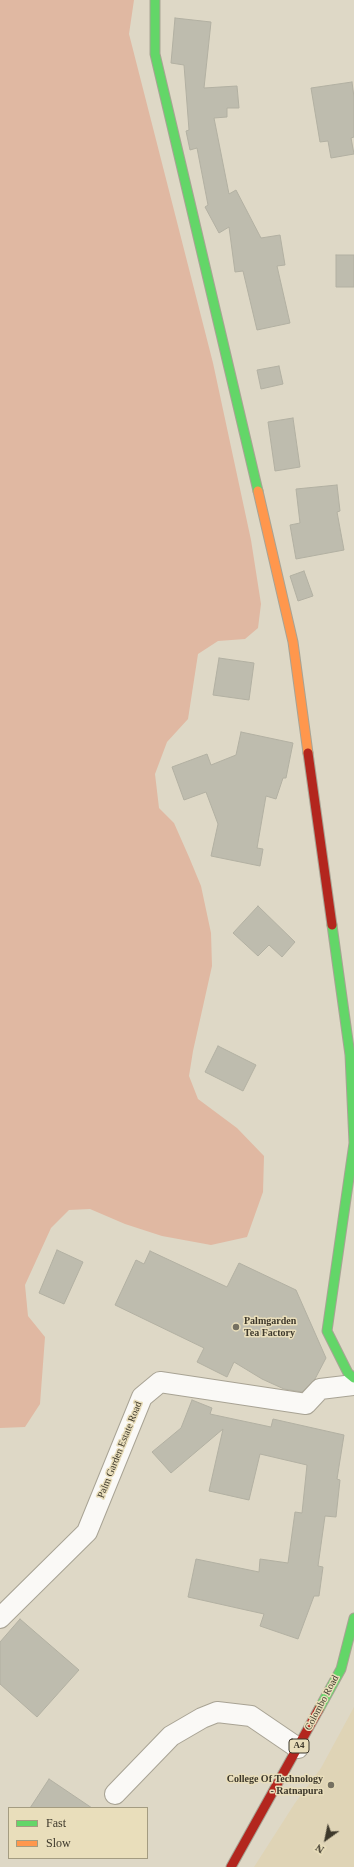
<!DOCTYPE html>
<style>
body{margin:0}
#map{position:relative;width:354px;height:1867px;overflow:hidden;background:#ded8c6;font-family:"Times New Roman",serif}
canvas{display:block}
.legend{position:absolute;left:8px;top:1807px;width:140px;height:52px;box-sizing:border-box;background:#e9debb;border:1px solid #a49c81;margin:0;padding:5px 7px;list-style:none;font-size:12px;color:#3d382b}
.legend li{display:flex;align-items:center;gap:8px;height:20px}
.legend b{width:20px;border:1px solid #a49c81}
.north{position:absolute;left:306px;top:1819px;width:40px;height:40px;-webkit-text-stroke:3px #e9debb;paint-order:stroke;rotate:213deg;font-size:11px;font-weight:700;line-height:16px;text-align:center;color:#3d382b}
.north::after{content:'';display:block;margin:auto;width:14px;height:18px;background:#3d382b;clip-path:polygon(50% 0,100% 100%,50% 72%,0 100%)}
</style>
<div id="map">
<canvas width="354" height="1867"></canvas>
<ul class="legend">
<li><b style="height:5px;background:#63d668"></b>Fast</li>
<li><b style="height:5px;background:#ff974d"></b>Slow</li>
</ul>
<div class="north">N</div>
</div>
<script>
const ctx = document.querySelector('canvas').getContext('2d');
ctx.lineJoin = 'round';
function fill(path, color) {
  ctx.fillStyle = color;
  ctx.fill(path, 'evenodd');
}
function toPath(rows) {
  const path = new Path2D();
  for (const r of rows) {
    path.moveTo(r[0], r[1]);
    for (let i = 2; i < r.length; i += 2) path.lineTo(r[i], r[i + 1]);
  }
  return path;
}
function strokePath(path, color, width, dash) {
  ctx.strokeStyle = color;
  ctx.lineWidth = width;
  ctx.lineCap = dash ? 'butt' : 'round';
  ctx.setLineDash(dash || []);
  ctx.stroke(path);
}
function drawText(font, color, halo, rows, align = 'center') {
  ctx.font = font + ' "Times New Roman",serif';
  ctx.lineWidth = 3;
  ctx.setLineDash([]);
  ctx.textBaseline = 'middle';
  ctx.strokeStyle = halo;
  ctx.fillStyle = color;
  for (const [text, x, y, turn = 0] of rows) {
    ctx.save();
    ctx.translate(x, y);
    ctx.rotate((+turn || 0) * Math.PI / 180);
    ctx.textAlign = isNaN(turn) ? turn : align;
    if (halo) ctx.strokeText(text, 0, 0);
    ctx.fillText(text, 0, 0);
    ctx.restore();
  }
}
const built = toPath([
 [354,1707,354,1867,254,1867,295,1803,321,1768]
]);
const forest = toPath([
 [0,0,134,0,129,34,213,363,251,540,261,604,258,628,245,639,218,641,198,654,188,719,167,742,155,774,159,808,174,823,189,857,201,886,211,933,212,966,193,1051,189,1076,198,1099,237,1128,264,1156,263,1192,247,1237,211,1245,162,1236,125,1224,90,1209,69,1210,51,1228,25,1285,28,1316,45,1337,40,1404,25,1427,0,1428]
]);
const building = toPath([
 [175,18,211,22,204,88,237,86,239,108,227,108,227,117,214,118,229,194,236,190,261,238,280,235,285,265,277,266,290,323,257,330,243,271,235,272,229,227,219,233,205,207,208,205,197,148,190,150,186,131,189,130,184,65,171,63,175,18],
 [352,82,354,97,354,137,351,138,354,154,331,158,328,141,320,142,311,88,352,82],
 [336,255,354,255,354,287,336,287,336,255],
 [279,366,283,384,261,389,257,370,279,366],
 [293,418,300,467,275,471,268,422,293,418],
 [337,485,340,511,337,512,344,550,296,559,290,525,300,523,296,489,337,485],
 [304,571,313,596,298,601,290,576,304,571],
 [219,658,254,663,249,700,213,695,219,658],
 [241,732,293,743,286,778,283,778,276,799,266,796,257,848,263,849,260,866,211,856,218,824,206,792,184,800,172,767,207,754,211,765,236,755,241,732],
 [258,906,295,942,282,957,269,945,258,956,233,933,258,906],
 [218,1046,256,1065,243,1091,205,1072,218,1046],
 [57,1250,83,1262,64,1304,39,1293,57,1250],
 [150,1251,227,1287,239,1263,296,1290,326,1358,315,1379,302,1392,284,1389,262,1379,234,1362,227,1377,197,1362,204,1348,115,1305,136,1260,144,1264,150,1251],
 [192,1400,212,1408,210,1414,271,1427,273,1419,344,1435,337,1479,340,1480,336,1517,325,1516,318,1566,323,1567,319,1596,314,1596,298,1639,260,1626,264,1614,188,1597,196,1559,259,1572,260,1559,288,1563,295,1512,302,1513,307,1465,260,1454,249,1500,209,1491,223,1429,171,1473,152,1452,181,1428,192,1400],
 [20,1619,79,1670,37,1717,0,1684,0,1642,20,1619],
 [49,1779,92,1808,30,1808,49,1779]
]);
const street = toPath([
 [0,1618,87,1532,142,1397,160,1382,306,1404,320,1389,354,1385],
 [115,1794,171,1736,202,1718,217,1712,251,1716,298,1748]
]);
const fast = toPath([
 [155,0,155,54,258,491],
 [332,925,350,1055,354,1143,327,1331,348,1373,354,1378],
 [319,1709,341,1669,354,1618]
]);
const slow = toPath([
 [258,491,293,642,308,753]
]);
const jam = toPath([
 [308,753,332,925],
 [231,1867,319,1709]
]);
const markers = [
 [236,1327,4,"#757061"],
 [331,1785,4,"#757061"]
];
const shields = [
 [299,1746,20]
];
const shieldNames = [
 ["A4",299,1746]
];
const poiNames = [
 ["Palmgarden",244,1321],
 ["Tea Factory",244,1333],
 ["College Of Technology",323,1779,"right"],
 ["- Ratnapura",323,1791,"right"]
];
const streetNames = [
 ["Palm Garden Estate Road",120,1450,-68],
 ["Colombo Road",322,1703,-62]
];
fill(built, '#dfd4b6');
fill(forest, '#e0b8a2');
fill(building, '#bebcae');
strokePath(building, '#b2b0a2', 1);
strokePath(street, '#a8a394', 22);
strokePath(fast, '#a8a394', 11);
strokePath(slow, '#a8a394', 11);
strokePath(jam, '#a8a394', 11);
strokePath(street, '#faf9f6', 20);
strokePath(fast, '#63d668', 9);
strokePath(slow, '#ff974d', 9);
strokePath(jam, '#b3261e', 9);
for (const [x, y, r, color] of markers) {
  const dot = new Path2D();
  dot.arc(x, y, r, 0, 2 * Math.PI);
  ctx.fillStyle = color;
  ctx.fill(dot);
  strokePath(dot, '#e9debb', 1.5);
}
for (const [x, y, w] of shields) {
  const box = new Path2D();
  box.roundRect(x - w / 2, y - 7, w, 14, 3);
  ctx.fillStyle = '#e9debb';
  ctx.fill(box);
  strokePath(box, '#3d382b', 1);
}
drawText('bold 9px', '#3d382b', null, shieldNames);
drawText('bold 10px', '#3d382b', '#e9debb', poiNames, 'left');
drawText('10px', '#3d382b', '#e9debb', streetNames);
</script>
